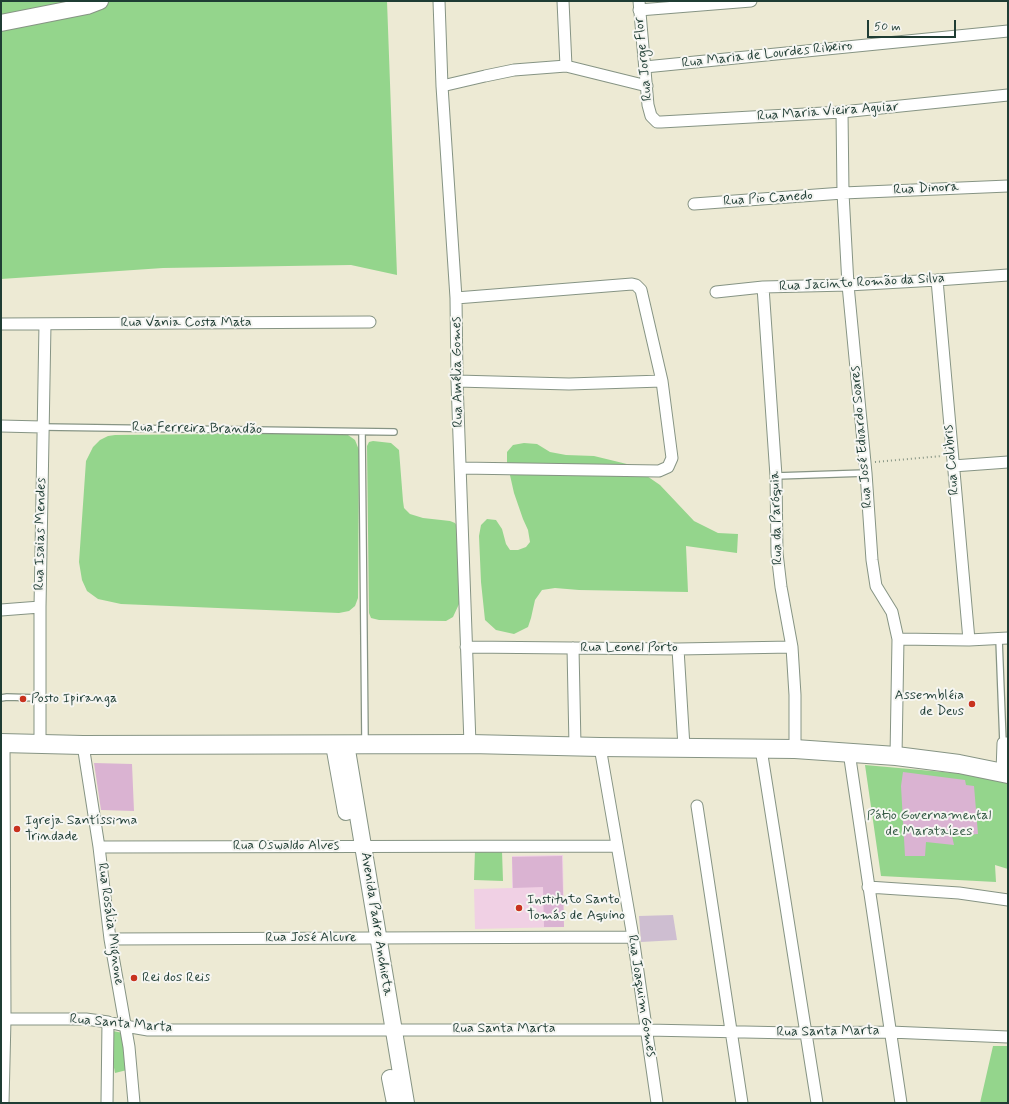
<!DOCTYPE html>
<meta charset="utf-8">
<style>
body{margin:0}
#map{position:relative;width:1009px;height:1104px;overflow:hidden;background:#edead4;font-family:Mynerve,sans-serif}
canvas{display:block}
.frame{position:absolute;inset:0;border:2px solid #1f3d34;pointer-events:none}
.scale{position:absolute;left:867px;top:20px;width:89px;height:18px;box-sizing:border-box;border:2px solid #1f3d34;border-top:0;padding-left:5px;font-size:12px;line-height:14px;white-space:nowrap;color:#1f3d34;-webkit-text-stroke:3px #f6f6f2;paint-order:stroke}
</style>
<div id="map">
<canvas width="1009" height="1104"></canvas>
<div class="frame"></div>
<div class="scale">50 m</div>
</div>
<script>
const ctx = document.querySelector('canvas').getContext('2d');
ctx.lineJoin = 'round';
function fill(path, color) {
  ctx.fillStyle = color;
  ctx.fill(path, 'evenodd');
}
function toPath(rows) {
  const path = new Path2D();
  for (const r of rows) {
    path.moveTo(r[0], r[1]);
    for (let i = 2; i < r.length; i += 2) path.lineTo(r[i], r[i + 1]);
  }
  return path;
}
function strokePath(path, color, width, dash) {
  ctx.strokeStyle = color;
  ctx.lineWidth = width;
  ctx.lineCap = dash ? 'butt' : 'round';
  ctx.setLineDash(dash || []);
  ctx.stroke(path);
}
function drawText(font, color, halo, rows, align = 'center') {
  ctx.font = font + ' Mynerve,sans-serif';
  ctx.lineWidth = 4;
  ctx.setLineDash([]);
  ctx.textBaseline = 'middle';
  ctx.strokeStyle = halo;
  ctx.fillStyle = color;
  for (const [text, x, y, turn = 0] of rows) {
    ctx.save();
    ctx.translate(x, y);
    ctx.rotate((+turn || 0) * Math.PI / 180);
    ctx.textAlign = isNaN(turn) ? turn : align;
    if (halo) ctx.strokeText(text, 0, 0);
    ctx.fillText(text, 0, 0);
    ctx.restore();
  }
}
const built = toPath([
 [563,855,564,927,475,929,474,889,512,888,512,856]
]);
const industrial = toPath([
 [673,915,677,940,641,942,639,916]
]);
const green = toPath([
 [1,1,387,1,397,275,351,265,163,268,1,279],
 [332,433,348,435,355,440,359,450,358,598,355,606,349,611,339,613,121,604,98,599,87,591,82,580,79,562,86,461,93,447,100,440,108,436,115,435],
 [373,441,391,443,399,450,403,501,404,508,410,514,423,518,450,521,455,523,458,528,459,604,453,617,446,621,379,620,371,618,369,613,367,446,369,442],
 [524,443,537,444,550,452,566,455,594,456,631,465,660,485,694,521,718,533,738,534,737,553,686,546,688,592,579,590,555,588,542,590,535,600,531,618,528,627,514,634,496,630,485,620,481,582,479,536,481,525,487,519,496,520,502,529,506,544,510,550,518,550,526,547,530,542,528,530,523,519,514,493,507,462,507,452,513,445],
 [865,765,977,775,1008,781,1008,869,995,865,996,882,881,876],
 [475,850,502,851,503,881,474,880],
 [113,1031,123,1033,127,1070,115,1073,113,1062],
 [993,1046,1008,1046,1008,1103,980,1103]
]);
const building = toPath([
 [94,763,132,764,134,811,101,810],
 [903,772,965,780,966,785,974,786,978,834,952,836,954,845,926,842,925,856,905,856,901,786],
 [562,856,564,927,544,927,543,887,513,888,512,857]
]);
const path = toPath([
 [875,462,942,456]
]);
const lane = toPath([
 [43,427,394,432],
 [362,432,365,741],
 [776,476,866,473],
 [999,639,1003,743],
 [1,698,7,697,39,698]
]);
const street = toPath([
 [439,1,442,86,456,298,457,381,470,744],
 [563,1,566,66,647,86],
 [639,1,648,105,651,116,657,122,661,122,842,112,1008,95],
 [639,10,751,1],
 [645,67,1008,31],
 [442,86,485,76,514,70,566,66],
 [842,112,843,193,848,285,866,473,872,560,876,586,892,612,898,639,896,756],
 [694,204,843,193,1008,186],
 [937,280,969,640],
 [763,287,776,476,777,553,781,587,792,647,795,695,795,749],
 [716,292,763,287,848,285,937,280,1008,275],
 [456,298,632,284,636,285,641,290,662,381,672,458,668,467,659,471,460,468],
 [1,324,370,322],
 [457,381,569,384,662,381],
 [1,426,42,427],
 [953,466,1008,462],
 [1,610,40,607],
 [898,639,969,640,1008,638],
 [466,647,678,649,792,647],
 [573,648,575,746],
 [678,649,684,747],
 [40,744,40,607,45,324],
 [83,745,99,847,110,939,129,1047,134,1103],
 [600,747,633,937,657,1103],
 [761,749,817,1103],
 [849,752,901,1103],
 [1002,772,1003,743,1008,743],
 [697,806,742,1103],
 [99,847,617,846],
 [868,887,959,893,1008,900],
 [110,939,633,937],
 [1,1019,86,1019,108,1022,125,1026,148,1030,647,1030,793,1033,890,1032,1008,1037],
 [3,1103,5,1019,4,743],
 [107,1103,108,1022]
]);
const secondary = toPath([
 [1,23,87,6,100,1],
 [346,744,406,1103],
 [334,745,346,812],
 [390,1078,395,1103]
]);
const primary = toPath([
 [1,743,83,745,470,744,600,747,795,749,896,756,959,764,1008,774]
]);
const markers = [
 [23,699,4,"#c8321e"],
 [972,704,4,"#c8321e"],
 [17,829,4,"#c8321e"],
 [519,908,4,"#c8321e"],
 [134,978,4,"#c8321e"]
];
const streetNames = [
 ["Rua Maria de Lourdes Ribeiro",767,55,-6],
 ["Rua Jorge Flor",644,59,-96],
 ["Rua Maria Vieira Aguiar",828,112,-4],
 ["Rua Dinora",926,189,-3],
 ["Rua Pio Canedo",768,199,-4],
 ["Rua Jacinto Romão da Silva",862,283,-3],
 ["Rua Vania Costa Mata",186,323],
 ["Rua Amélia Gomes",458,372,-91],
 ["Rua Ferreira Brandão",197,429,1],
 ["Rua José Eduardo Soares",862,437,-95],
 ["Rua Colibris",952,460,-95],
 ["Rua da Paróquia",777,518,-92],
 ["Rua Isaias Mendes",41,534,-89],
 ["Rua Leonel Porto",629,648],
 ["Rua Oswaldo Alves",286,846],
 ["Rua Rosália Mignone",110,924,82],
 ["Avenida Padre Anchieta",376,924,81],
 ["Rua José Alcure",311,938],
 ["Rua Joaquim Gomes",641,996,81],
 ["Rua Santa Marta",121,1024,5],
 ["Rua Santa Marta",504,1029],
 ["Rua Santa Marta",828,1032,-1]
];
const poiNames = [
 ["Assembléia",964,696,"right"],
 ["de Deus",964,712,"right"],
 ["Posto Ipiranga",31,699],
 ["Igreja Santíssima",25,821],
 ["Trindade",25,837],
 ["Instituto Santo",527,900],
 ["Tomás de Aquino",527,916],
 ["Rei dos Reis",142,978]
];
const parkNames = [
 ["Pátio Governamental",929,816],
 ["de Marataízes",929,832]
];
fill(built, '#f0d0e4');
fill(industrial, '#cebed1');
fill(green, '#94d58c');
fill(building, '#dab3d2');
strokePath(lane, '#869484', 8);
strokePath(street, '#869484', 13);
strokePath(secondary, '#869484', 18);
strokePath(primary, '#869484', 20);
strokePath(path, '#869484', 2, [1, 3]);
strokePath(lane, '#fff', 5.5);
strokePath(street, '#fff', 11);
strokePath(secondary, '#fff', 16);
strokePath(primary, '#fff', 18);
for (const [x, y, r, color] of markers) {
  const dot = new Path2D();
  dot.arc(x, y, r, 0, 2 * Math.PI);
  ctx.fillStyle = color;
  ctx.fill(dot);
  strokePath(dot, '#f6f6f2', 1.5);
}
drawText('14px', '#1f3d34', '#f6f6f2', streetNames);
drawText('14px', '#1f3d34', '#f6f6f2', poiNames, 'left');
drawText('14px', '#365b46', '#f6f6f2', parkNames);
</script>
